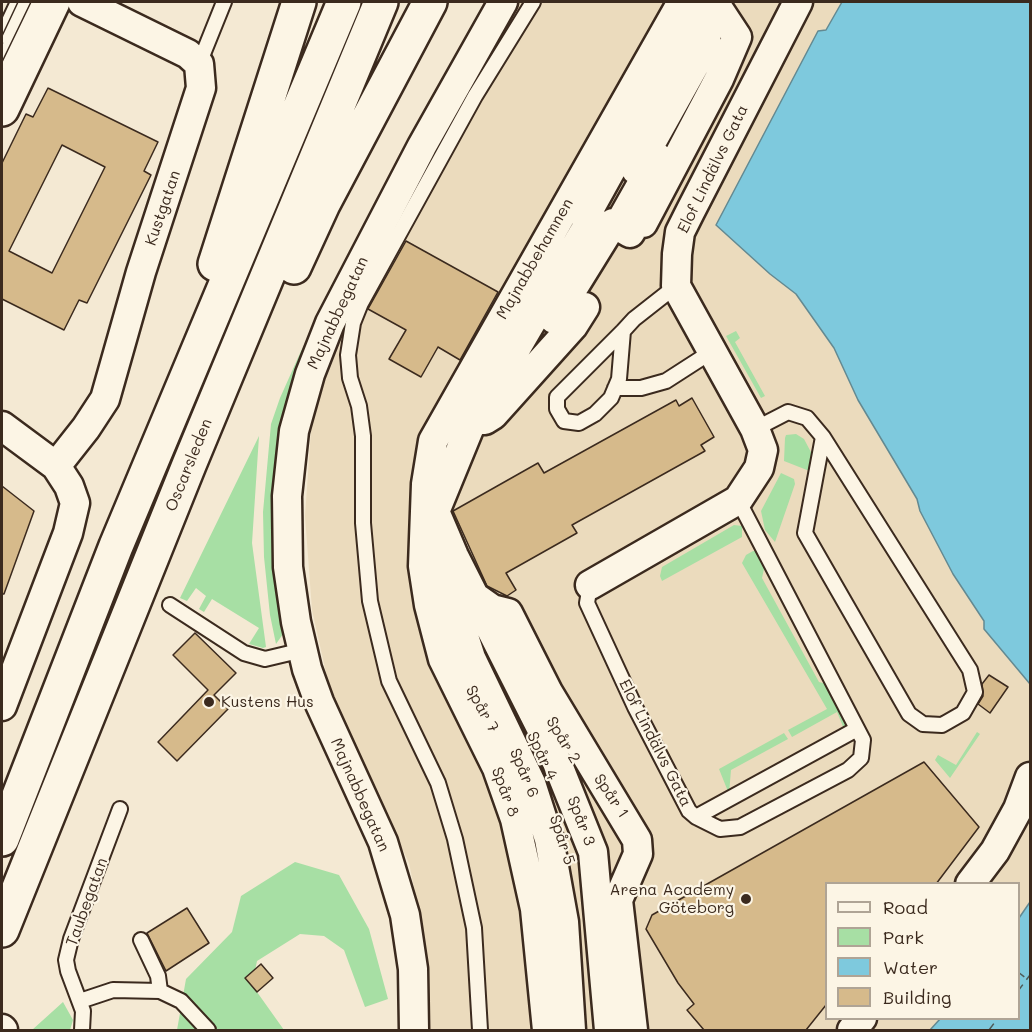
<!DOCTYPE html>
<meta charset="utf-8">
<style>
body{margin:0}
#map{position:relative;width:1032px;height:1032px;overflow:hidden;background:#f4e9d3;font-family:Mali,sans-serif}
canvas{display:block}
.frame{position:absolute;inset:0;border:3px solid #3b2a1e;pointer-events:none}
.legend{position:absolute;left:825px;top:882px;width:195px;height:138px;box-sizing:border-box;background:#fcf5e5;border:2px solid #afa495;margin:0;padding:8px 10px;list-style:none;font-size:18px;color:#3b2a1e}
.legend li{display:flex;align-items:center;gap:12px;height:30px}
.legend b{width:30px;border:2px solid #afa495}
</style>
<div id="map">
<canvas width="1032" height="1032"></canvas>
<div class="frame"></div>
<ul class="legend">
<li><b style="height:8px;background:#fcf5e5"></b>Road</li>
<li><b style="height:16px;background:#a7dfa4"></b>Park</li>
<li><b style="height:16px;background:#7ec9dd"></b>Water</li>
<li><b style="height:16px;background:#d6ba8b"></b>Building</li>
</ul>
</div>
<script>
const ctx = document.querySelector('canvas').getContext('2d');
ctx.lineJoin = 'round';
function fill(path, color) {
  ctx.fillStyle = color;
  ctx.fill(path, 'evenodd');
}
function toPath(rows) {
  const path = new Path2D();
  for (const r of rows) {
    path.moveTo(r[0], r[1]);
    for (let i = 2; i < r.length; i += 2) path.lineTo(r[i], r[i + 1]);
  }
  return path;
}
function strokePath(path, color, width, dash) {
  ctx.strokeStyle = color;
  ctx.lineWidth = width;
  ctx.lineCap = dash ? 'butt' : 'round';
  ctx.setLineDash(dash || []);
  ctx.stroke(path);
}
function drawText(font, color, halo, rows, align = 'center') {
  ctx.font = font + ' Mali,sans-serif';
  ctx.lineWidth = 4.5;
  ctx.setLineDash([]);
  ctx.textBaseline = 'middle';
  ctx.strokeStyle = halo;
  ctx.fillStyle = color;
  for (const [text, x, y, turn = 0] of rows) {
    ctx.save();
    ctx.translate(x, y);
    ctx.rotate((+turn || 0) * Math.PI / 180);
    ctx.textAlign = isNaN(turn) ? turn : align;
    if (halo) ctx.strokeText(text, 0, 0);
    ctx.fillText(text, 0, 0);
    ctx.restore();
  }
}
const built = toPath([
 [519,2,842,2,826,30,818,31,717,225,770,274,796,294,834,348,858,400,917,499,920,511,953,574,984,621,984,629,1030,684,1030,902,1019,918,1018,884,826,884,826,1018,940,1019,930,1030,428,1030,425,942,409,863,333,704,312,610,305,516,311,430,331,347,382,245]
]);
const green = toPath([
 [321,315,278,600,283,634,276,644,270,615,264,557,263,512,271,424,280,398,301,351],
 [736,331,740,338,735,342,765,396,761,398,726,336],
 [796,434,804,439,813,456,812,472,784,461,785,438,786,435],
 [259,436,252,543,266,647,263,648,249,644,259,628,212,599,204,612,199,609,206,596,196,588,187,601,180,598],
 [781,473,794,479,795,484,775,542,765,530,761,511],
 [734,525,742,526,742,537,662,581,660,576,662,567],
 [753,551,757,551,765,564,762,578,819,682,834,686,848,723,844,729,837,712,792,737,788,730,827,709,742,563,746,555],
 [977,732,980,734,950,778,935,760,938,755,956,765],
 [784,733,788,739,731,770,729,794,719,769],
 [295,862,339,875,369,929,388,999,365,1007,344,950,324,936,300,934,257,961,252,985,284,1030,177,1030,186,979,232,932,241,896],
 [63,1002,73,1020,70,1030,32,1030]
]);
const water = toPath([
 [842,2,1030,2,1030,684,984,629,984,621,953,574,920,511,917,499,858,400,834,348,796,294,770,274,716,225,818,31,826,30,842,2],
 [1030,902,1030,1030,930,1030,940,1019,1018,1018,1019,918,1030,902]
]);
const ferry = toPath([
 [1018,972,1027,979],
 [1018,991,1030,975],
 [989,1030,998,1018]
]);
const building = toPath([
 [48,88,158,142,144,171,151,175,87,303,79,300,64,330,2,299,2,163,26,114,33,117,48,88],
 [62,145,105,167,52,273,9,251,62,145],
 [406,241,498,292,460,360,438,347,421,377,389,359,406,330,368,309,406,241],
 [692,398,714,437,701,445,705,451,572,525,577,533,506,573,516,590,507,596,487,586,453,511,538,463,544,473,676,400,679,406,692,398],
 [2,486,34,511,4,594,2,594,2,486],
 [195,633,236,673,214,695,228,709,177,761,158,742,208,690,173,655,195,633],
 [989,675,1008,687,990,713,978,704,983,696,982,684,989,675],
 [924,762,979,827,936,884,826,884,826,1005,806,1030,704,1030,687,1010,694,1004,678,983,646,929,652,915,924,762],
 [187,908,209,943,166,971,147,933,187,908],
 [261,964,273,978,257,992,245,978,261,964]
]);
const service = toPath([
 [2,36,18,2],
 [2,62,31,2],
 [199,64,224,2],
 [623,331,619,379,611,398,595,414,579,423,564,421,557,409,557,397,623,331,634,319,676,286],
 [615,388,641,388,666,381,711,352],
 [755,429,788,412,807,418,823,437,970,670,975,692,963,713,942,725,923,724,909,714,805,533,823,437],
 [590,585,587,603,635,707,689,811,696,817,720,829,740,827,848,770,861,758,863,740,738,500],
 [170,605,244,653,265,659,303,650],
 [696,817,857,729],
 [141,940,158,976,160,991],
 [80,1001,113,990,160,991,181,1001,208,1030],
 [82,1030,83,1011,68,971,66,960,71,939,120,809],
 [480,1030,474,928,455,839,438,783,389,681,370,601,363,523,363,436,359,406,350,378,348,355,353,323,361,303,475,96,533,2]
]);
const minor = toPath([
 [692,2,687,33,585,217,609,230,613,223,630,233,638,220,643,223,719,79,737,37,714,2],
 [636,170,707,43,701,2],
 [618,226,657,157],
 [554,319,609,230],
 [485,420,493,415,573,326,585,307],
 [2,426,56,466,69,486,75,503,68,533,2,706],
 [56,466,86,428,105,399,141,272,201,88,199,64,188,54,82,2],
 [437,507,469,429,591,220],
 [437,516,454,556,552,750,593,852,609,1030],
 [438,555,471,658,531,783,549,839,564,922,571,1030],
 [590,585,738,500,759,468,763,450,755,429,676,286,677,254,680,232,690,212,798,2],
 [475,597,492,609,508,613,548,692,637,840,638,854,618,900,633,1030],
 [970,884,995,851,1018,809,1030,777],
 [2,1029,3,1030],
 [414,1030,413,969,405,915,383,842,319,702,307,669,296,622,288,567,287,496,294,431,310,374,330,323,422,146,503,2],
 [547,1030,535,909,515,819,497,768,443,659,429,605,423,566,426,484,433,441,682,2],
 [852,1030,862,1018]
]);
const tertiary = toPath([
 [2,109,53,2]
]);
const trunk = toPath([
 [215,264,299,2],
 [294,267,323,204,430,2],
 [2,839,116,546,344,2],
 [2,930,189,465,381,2]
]);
const tram = toPath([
 [2,36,18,2],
 [2,62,31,2]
]);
const markers = [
 [209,702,6,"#3b2a1e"],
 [746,899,6,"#3b2a1e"]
];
const streetNames = [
 ["Elof Lindälvs Gata",713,169,-64],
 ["Kustgatan",163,208,-71],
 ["Majnabbehamnen",535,259,-60],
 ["Majnabbegatan",338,313,-65],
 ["Oscarsleden",189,465,-68],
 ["Spår 7",482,709,61],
 ["Spår 2",563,740,59],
 ["Elof Lindälvs Gata",655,743,63],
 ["Spår 4",542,756,65],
 ["Spår 6",524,773,67],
 ["Spår 8",505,792,70],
 ["Majnabbegatan",360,795,66],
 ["Spår 1",611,796,56],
 ["Spår 3",581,821,69],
 ["Spår 5",562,840,72],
 ["Taubegatan",87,902,-70]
];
const poiNames = [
 ["Kustens Hus",221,702],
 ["Arena Academy",734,890,"right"],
 ["Göteborg",734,908,"right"]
];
fill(built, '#ebdbbd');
fill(green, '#a7dfa4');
fill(water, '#7ec9dd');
strokePath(water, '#638991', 1.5);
strokePath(ferry, '#4f5a57', 1.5, [8, 6]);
fill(building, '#d6ba8b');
strokePath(building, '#3b2a1e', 1.5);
strokePath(service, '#3b2a1e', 18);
strokePath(minor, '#3b2a1e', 33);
strokePath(tertiary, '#3b2a1e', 38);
strokePath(trunk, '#3b2a1e', 38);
strokePath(service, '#fcf5e5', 14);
strokePath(minor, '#fcf5e5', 28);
strokePath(tertiary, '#fcf5e5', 33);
strokePath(trunk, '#fcf5e5', 33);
strokePath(tram, '#3b2a1e', 1.5);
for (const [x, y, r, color] of markers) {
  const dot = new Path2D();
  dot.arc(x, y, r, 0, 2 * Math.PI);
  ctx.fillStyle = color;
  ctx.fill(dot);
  strokePath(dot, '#fcf5e5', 2);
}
drawText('16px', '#3b2a1e', '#fcf5e5', streetNames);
drawText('16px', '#3b2a1e', '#fcf5e5', poiNames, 'left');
</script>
